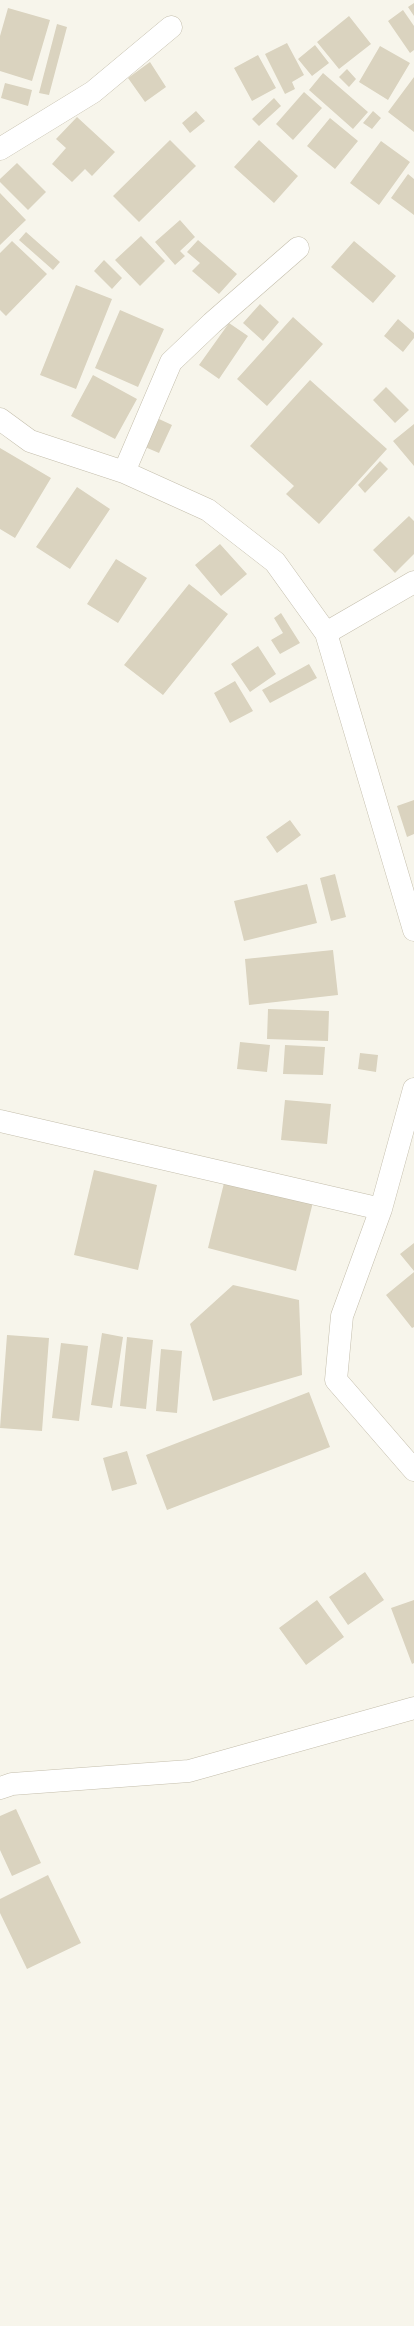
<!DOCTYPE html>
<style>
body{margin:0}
canvas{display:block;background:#f7f5eb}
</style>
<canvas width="414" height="2326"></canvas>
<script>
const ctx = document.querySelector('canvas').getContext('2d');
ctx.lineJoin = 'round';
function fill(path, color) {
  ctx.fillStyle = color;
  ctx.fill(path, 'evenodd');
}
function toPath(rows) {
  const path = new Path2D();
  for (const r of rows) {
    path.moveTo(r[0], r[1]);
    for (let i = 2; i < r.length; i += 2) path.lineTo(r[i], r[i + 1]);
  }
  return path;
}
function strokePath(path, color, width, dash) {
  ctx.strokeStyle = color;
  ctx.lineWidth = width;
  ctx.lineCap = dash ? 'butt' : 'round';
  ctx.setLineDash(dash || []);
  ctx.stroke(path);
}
const building = toPath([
 [414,3,414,16,408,7],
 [8,8,50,20,32,81,0,71,0,36],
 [403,10,414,26,414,50,410,53,388,21],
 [349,16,371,44,339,69,317,42],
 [57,24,67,27,49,95,39,93],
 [287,43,304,75,292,82,295,89,285,94,265,54],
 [315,45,329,63,312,76,298,59],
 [380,46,410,63,388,100,359,82],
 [258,55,276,88,252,101,234,68],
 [150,62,166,87,145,102,128,78],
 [347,69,356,79,349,87,339,77],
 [323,73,368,112,353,129,309,90],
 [414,77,414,132,388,112],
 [5,83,32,90,28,106,1,98],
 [304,92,322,108,293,140,276,124],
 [274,98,281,106,259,126,252,119],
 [196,111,205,121,190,133,182,123],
 [373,111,381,118,372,129,363,123],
 [77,117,115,152,92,176,85,169,72,182,52,164,66,148,56,139],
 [330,118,358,141,335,169,307,146],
 [170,140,196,166,139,222,113,196],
 [259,140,298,176,274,203,234,167],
 [381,141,410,162,379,205,350,183],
 [17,163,46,192,28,210,0,182,0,179],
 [408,174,414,179,414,215,391,198],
 [0,193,26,220,0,245],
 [180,220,195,237,180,251,185,256,175,265,155,242],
 [26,232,60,262,53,270,19,240],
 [141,236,165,261,140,286,115,260],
 [198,240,237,274,219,294,192,271,200,263,187,252],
 [12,241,47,274,6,316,0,310,0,253],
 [354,241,396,276,373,303,331,267],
 [104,260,122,278,112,289,94,271],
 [76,285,112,299,76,389,40,375],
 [260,304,279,322,263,341,243,323],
 [120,310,164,329,138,387,95,368],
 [293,317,323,344,267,406,237,379],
 [398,319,414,333,414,338,403,352,384,336],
 [229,323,248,336,219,379,199,365],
 [93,375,137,399,115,439,71,416],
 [310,380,387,449,319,524,286,494,294,486,250,446],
 [386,387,409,410,395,423,373,400],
 [159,419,172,425,159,453,145,447],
 [414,424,414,466,393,441],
 [0,448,51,478,15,538,0,529],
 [380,461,388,469,365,493,358,485],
 [77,487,110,509,70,569,36,547],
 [409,516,414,521,414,554,395,573,373,550],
 [220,544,247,574,221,596,195,565],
 [116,559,147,578,118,623,87,604],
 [189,584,228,614,163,695,124,665],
 [281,613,300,643,280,654,271,640,283,633,274,618],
 [258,646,276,674,250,692,231,664],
 [309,664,317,678,270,703,262,690],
 [235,681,253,711,230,723,214,693],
 [414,800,414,834,407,837,397,806],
 [290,820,301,835,277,853,266,837],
 [335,874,346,917,331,921,320,878],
 [307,884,317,923,244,941,234,901],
 [333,950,338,995,249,1005,245,959],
 [268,1009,329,1011,328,1041,267,1039],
 [240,1042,270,1045,267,1072,237,1069],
 [285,1045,325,1047,323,1075,283,1074],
 [360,1053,378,1055,376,1072,358,1069],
 [285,1100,331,1104,327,1144,281,1140],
 [94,1170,157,1185,138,1270,74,1255],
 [225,1179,313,1202,296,1271,208,1248],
 [414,1243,414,1271,400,1254],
 [414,1272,414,1327,412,1328,386,1295],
 [233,1285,299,1300,302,1375,213,1401,190,1324],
 [102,1333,123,1337,112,1408,91,1405],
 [7,1335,49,1338,42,1431,0,1428],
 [127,1337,153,1340,146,1409,120,1406],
 [61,1343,88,1346,79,1421,52,1418],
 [161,1349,182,1351,177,1413,156,1411],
 [309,1392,330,1447,167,1510,146,1455],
 [127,1451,137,1484,112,1491,103,1458],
 [365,1572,384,1600,348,1625,329,1597],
 [317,1600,344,1637,306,1665,279,1628],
 [414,1600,414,1663,412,1664,391,1608],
 [16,1809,41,1863,12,1876,0,1850,0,1816],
 [48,1875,81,1943,27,1969,0,1913,0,1899]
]);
const minor = toPath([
 [0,149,93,92,171,27],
 [0,419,30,441,124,472,208,510,275,562,326,633,414,930],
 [124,472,171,362,212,323,298,248],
 [326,633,414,582],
 [414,1089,381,1209,342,1316,336,1380,414,1470],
 [0,1121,381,1209],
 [0,1788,12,1784,189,1771,414,1708]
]);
fill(building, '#dad3bf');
strokePath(minor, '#c4beac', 23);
strokePath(minor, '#fff', 22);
</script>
